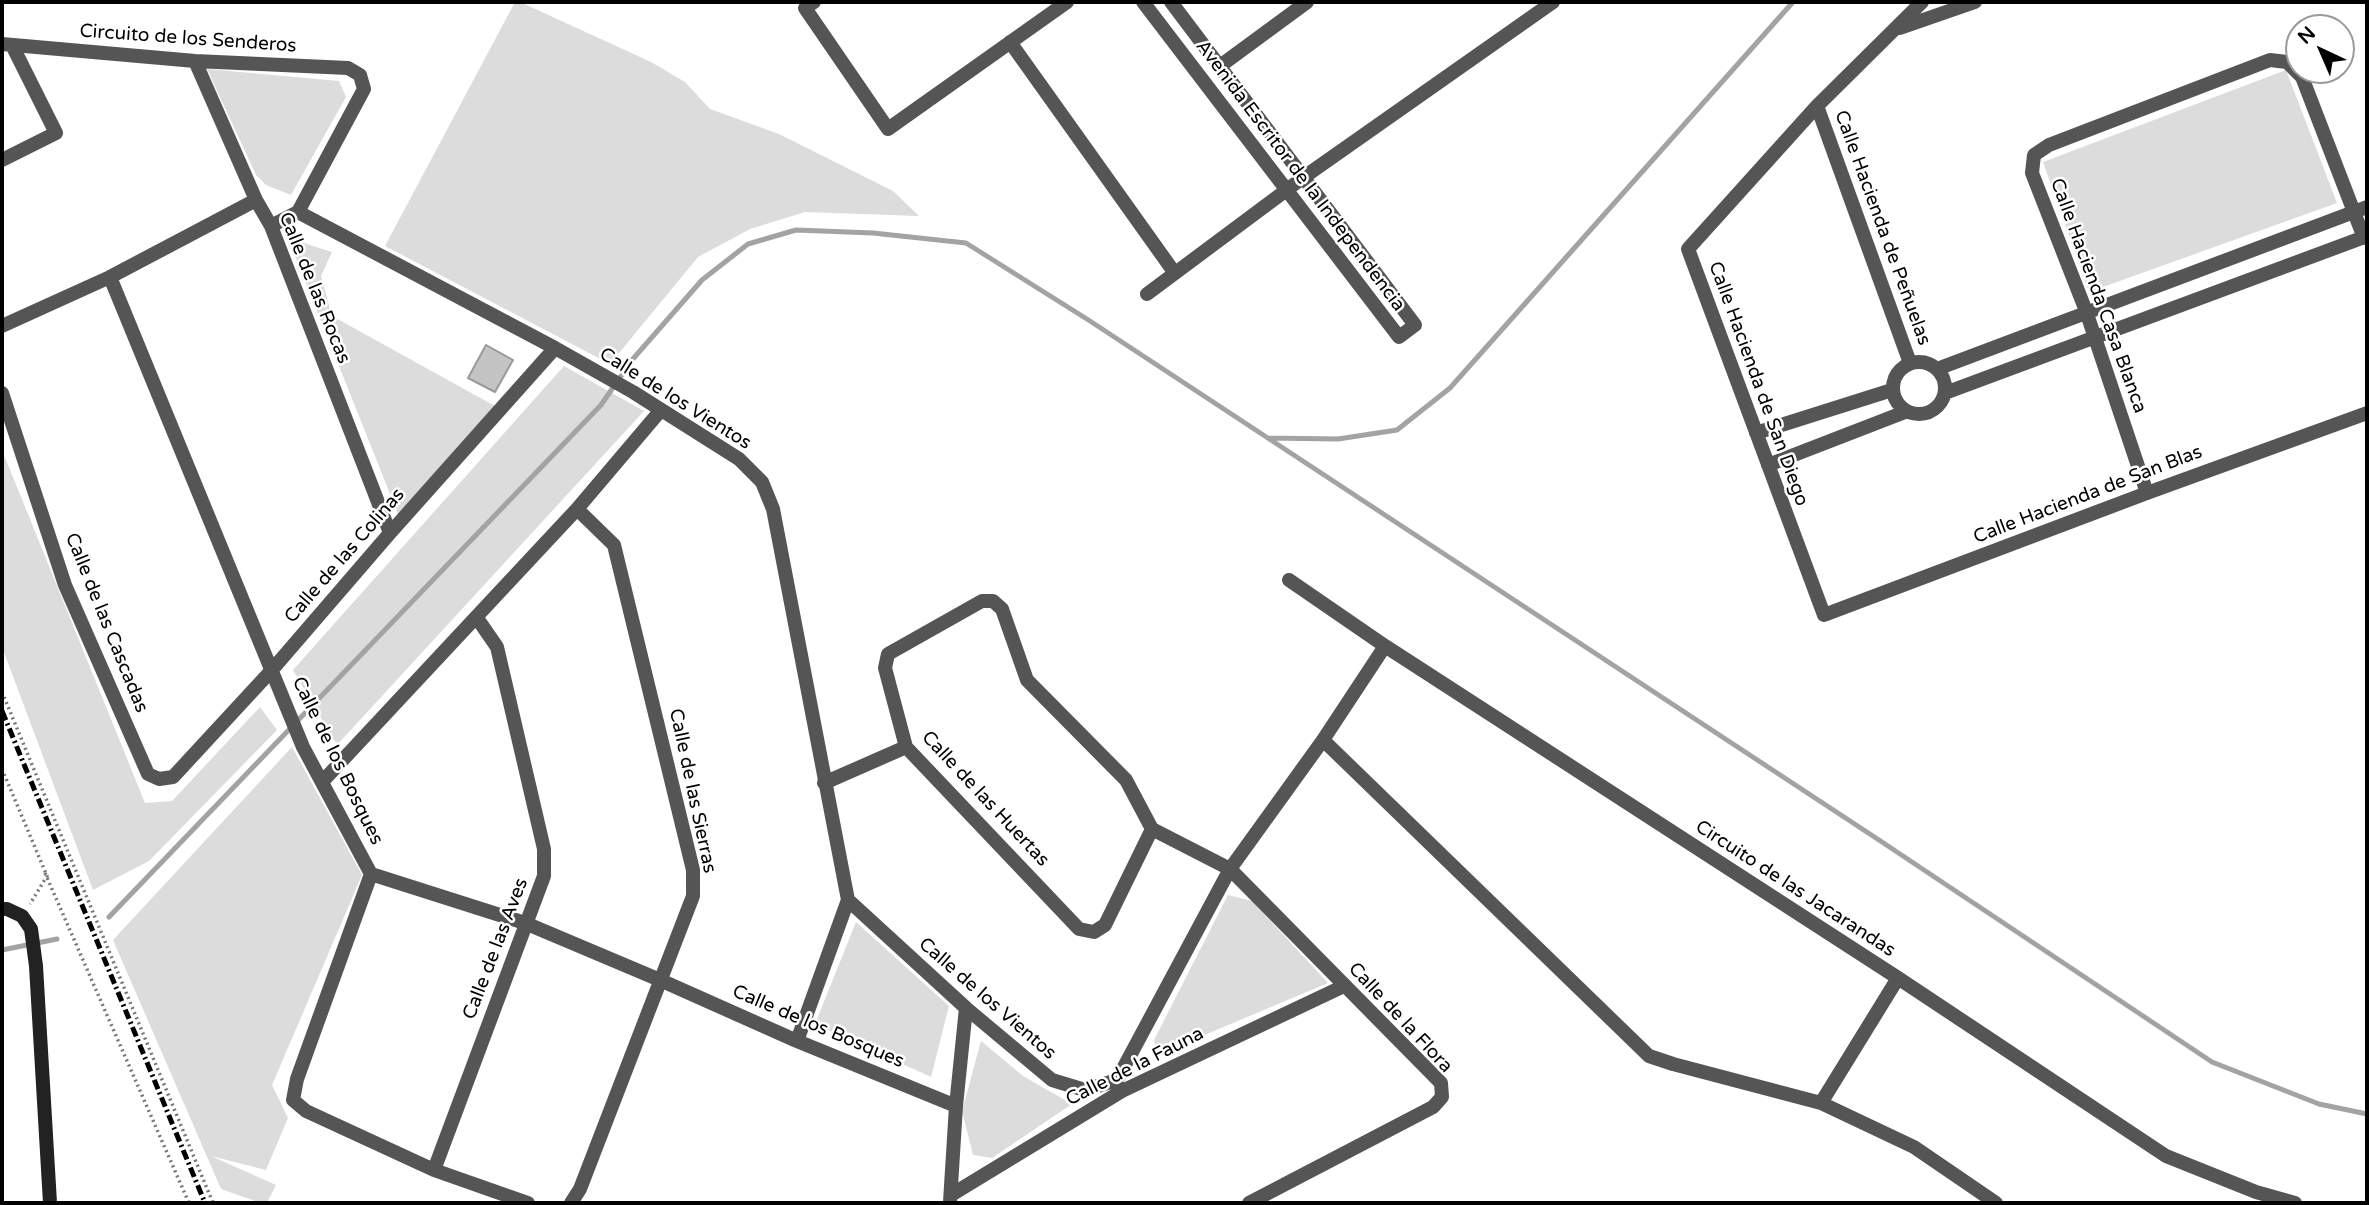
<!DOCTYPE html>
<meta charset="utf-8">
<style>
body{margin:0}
#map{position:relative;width:2369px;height:1205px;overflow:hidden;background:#fff;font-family:"Varela Round",sans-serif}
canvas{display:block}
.frame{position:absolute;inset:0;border:4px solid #000;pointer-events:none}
.north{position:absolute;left:2285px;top:14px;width:70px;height:70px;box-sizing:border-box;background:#fff;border:2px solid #999;border-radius:50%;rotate:316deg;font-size:19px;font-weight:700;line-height:28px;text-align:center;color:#000}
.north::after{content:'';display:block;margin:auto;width:24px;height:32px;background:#000;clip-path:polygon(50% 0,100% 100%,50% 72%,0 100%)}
</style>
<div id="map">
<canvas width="2369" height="1205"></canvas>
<div class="frame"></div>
<div class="north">N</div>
</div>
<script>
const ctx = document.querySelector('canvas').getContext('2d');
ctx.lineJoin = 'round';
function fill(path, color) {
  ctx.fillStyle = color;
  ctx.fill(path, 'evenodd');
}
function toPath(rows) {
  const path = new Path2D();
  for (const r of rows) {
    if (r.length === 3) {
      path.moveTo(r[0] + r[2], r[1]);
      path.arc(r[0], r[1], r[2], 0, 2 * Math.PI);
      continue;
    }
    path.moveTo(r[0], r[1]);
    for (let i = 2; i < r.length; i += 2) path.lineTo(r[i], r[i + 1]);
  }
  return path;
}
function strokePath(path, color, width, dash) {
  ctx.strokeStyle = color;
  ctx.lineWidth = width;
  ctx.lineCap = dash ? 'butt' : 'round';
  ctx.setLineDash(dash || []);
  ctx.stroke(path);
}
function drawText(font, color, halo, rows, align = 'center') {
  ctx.font = font + ' "Varela Round",sans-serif';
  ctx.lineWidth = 5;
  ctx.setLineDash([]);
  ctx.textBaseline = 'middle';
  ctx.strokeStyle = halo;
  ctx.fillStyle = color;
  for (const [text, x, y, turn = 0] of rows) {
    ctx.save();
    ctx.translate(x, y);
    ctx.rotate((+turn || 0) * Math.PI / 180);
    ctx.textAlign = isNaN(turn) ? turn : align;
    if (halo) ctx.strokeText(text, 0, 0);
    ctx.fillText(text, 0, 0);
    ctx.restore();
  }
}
const green = toPath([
 [515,2,520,2,651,62,685,82,710,109,779,134,893,191,919,216,805,212,750,229,698,257,610,364,385,246],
 [207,69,339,81,346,97,291,195,266,185,256,175],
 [2286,70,2337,203,2089,292,2043,162],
 [288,238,332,252,321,276,332,316,495,406,398,514],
 [564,366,644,411,337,745,293,670],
 [2,450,145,803,172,801,260,707,277,730,149,861,93,890,2,647],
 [292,747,362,875,272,1085,288,1118,266,1170,211,1156,276,1185,267,1203,261,1203,221,1189,113,940],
 [1228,895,1252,901,1328,983,1157,1055,1154,1040],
 [856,922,949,1006,931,1077,815,1024],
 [981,1041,1023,1076,1072,1104,992,1158,973,1155,962,1111]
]);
const stream = toPath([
 [1268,438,1338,439,1397,430,1450,388,1793,2],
 [109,917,601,405,632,360,702,280,748,244,796,230,873,233,966,243,1090,321,1882,842,2212,1062,2319,1104,2367,1114],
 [2,950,57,939]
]);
const building = toPath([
 [486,345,513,360,495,392,468,378,486,345]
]);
const path = toPath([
 [2,692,213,1203],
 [2,769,47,876,30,904],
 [45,873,189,1203]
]);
const street = toPath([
 [814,2,805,8,888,129,1067,2],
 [1143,2,1399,337,1415,325,1171,2],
 [1922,2,1817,106,1688,249,1824,615,2147,493,2367,413],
 [1900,28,1975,2],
 [1010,42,1174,272],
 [2,44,195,61,348,68,360,75,364,89,298,212,271,226],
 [195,61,256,200,271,226,390,533],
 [1220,66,1307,2],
 [1817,106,1910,363],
 [2,160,56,133,12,45],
 [298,212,555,348,633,392,739,459,762,482,773,509,848,900,797,1041],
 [110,277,303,747,371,874,525,923,660,980,797,1041,956,1106],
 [1147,294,1304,177,1553,2],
 [2,326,110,277,256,200],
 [1919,388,26],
 [1937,369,2367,207],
 [2,393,65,585,148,774,159,779,173,777,271,671,390,533,555,348],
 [1945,393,2367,236],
 [1756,433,1892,390],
 [1768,465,1905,412],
 [2147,493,2086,311,2032,173,2034,155,2049,145,2270,60,2287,62,2302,77,2364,238],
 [1289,580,1385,646,1898,978,2166,1156,2256,1192,2295,1203],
 [1323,740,1649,1056,1673,1064,1821,1103,1914,1147,1996,1203],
 [322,782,577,509,661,410],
 [824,783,906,747],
 [1152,829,1105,925,1094,932,1079,929,906,747,885,668,888,654,982,601,993,601,1002,609,1027,680,1126,780,1152,829,1230,869,1441,1083,1442,1097,1433,1107,1249,1203],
 [371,874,297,1079,293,1100,306,1111,434,1170,528,1203],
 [848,900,966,1008,1052,1080,1085,1090,1117,1080],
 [1117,1080,1230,869,1323,740,1385,646],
 [1821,1103,1898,978],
 [434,1170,544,876,544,849,497,647,477,618],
 [951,1195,1122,1091,1344,986],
 [950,1202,956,1106,966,1008],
 [571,1203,580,1189,693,896,693,870,614,545,577,509]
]);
const secondary = toPath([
 [2,909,7,909,22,916,31,929,36,966,50,1203]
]);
const rail = toPath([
 [2,711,205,1203]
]);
const streetNames = [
 ["Circuito de los Senderos",188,39,4],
 ["Avenida Escritor de la Independencia",1300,176,53],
 ["Calle Hacienda de Peñuelas",1882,228,70],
 ["Calle de las Rocas",314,288,68],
 ["Calle Hacienda Casa Blanca",2098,296,70],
 ["Calle Hacienda de San Diego",1758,384,70],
 ["Calle de los Vientos",675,399,32],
 ["Calle Hacienda de San Blas",2088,495,-21],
 ["Calle de las Colinas",345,556,-49],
 ["Calle de las Cascadas",106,623,68],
 ["Calle de los Bosques",337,761,64],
 ["Calle de las Sierras",692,791,78],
 ["Calle de las Huertas",985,799,47],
 ["Circuito de las Jacarandas",1795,889,33],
 ["Calle de las Aves",496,949,-69],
 ["Calle de los Vientos",987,999,41],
 ["Calle de la Flora",1400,1018,47],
 ["Calle de los Bosques",818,1027,23],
 ["Calle de la Fauna",1135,1067,-27]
];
fill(green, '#dcdcdc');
strokePath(stream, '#a3a3a3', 5);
fill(building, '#c4c4c4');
strokePath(building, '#999', 2);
strokePath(path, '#777', 3.5, [2, 3.5]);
strokePath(street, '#555', 14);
strokePath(secondary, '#222', 14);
strokePath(rail, '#000', 5, [10, 3.5, 2, 3.5]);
drawText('19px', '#000', '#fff', streetNames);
</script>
